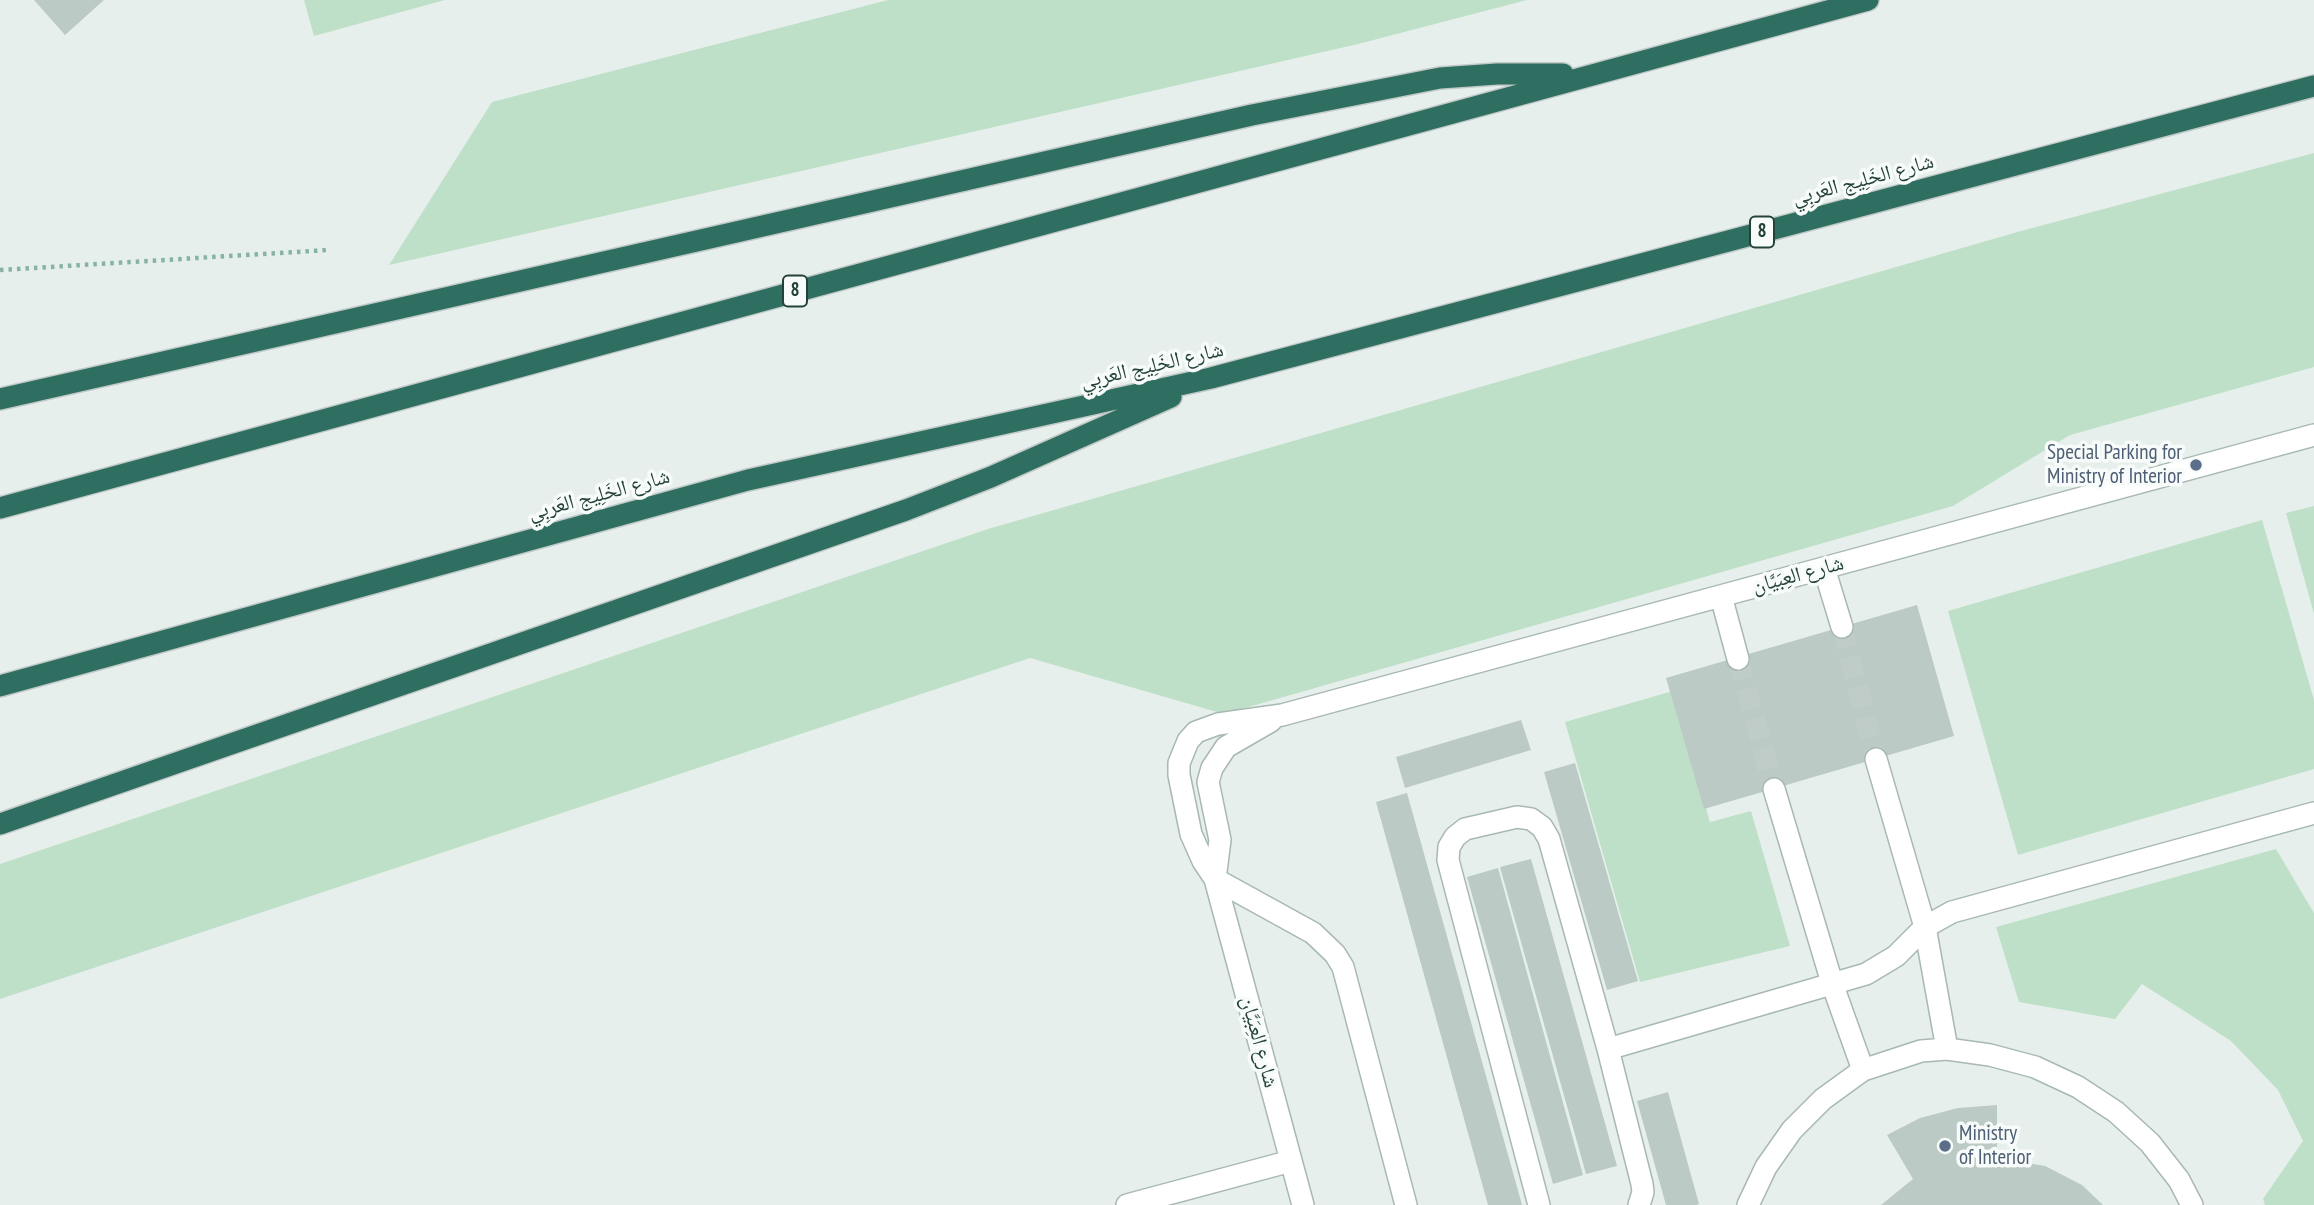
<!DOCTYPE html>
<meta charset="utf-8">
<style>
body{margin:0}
canvas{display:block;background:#e6efeb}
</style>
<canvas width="2314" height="1205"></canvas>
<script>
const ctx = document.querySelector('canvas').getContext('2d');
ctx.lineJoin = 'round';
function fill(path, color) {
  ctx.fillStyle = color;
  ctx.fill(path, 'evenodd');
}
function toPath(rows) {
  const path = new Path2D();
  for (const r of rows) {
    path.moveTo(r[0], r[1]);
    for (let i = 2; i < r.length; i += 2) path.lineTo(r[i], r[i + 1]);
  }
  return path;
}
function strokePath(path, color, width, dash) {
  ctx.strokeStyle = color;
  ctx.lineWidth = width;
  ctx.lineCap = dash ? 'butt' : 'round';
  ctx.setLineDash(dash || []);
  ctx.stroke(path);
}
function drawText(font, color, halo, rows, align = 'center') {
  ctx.font = font + ' "PT Sans Narrow","Noto Naskh Arabic",sans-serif';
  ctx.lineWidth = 7;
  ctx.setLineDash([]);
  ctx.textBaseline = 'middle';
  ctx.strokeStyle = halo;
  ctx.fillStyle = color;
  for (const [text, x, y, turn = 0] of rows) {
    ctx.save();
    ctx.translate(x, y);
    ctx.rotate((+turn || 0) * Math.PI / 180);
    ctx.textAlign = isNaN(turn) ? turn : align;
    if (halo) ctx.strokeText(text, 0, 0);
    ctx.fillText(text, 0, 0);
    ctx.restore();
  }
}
const green = toPath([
 [304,0,445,0,314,36],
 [888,0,1527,0,1358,44,389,265,492,102],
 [2314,153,2314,367,2070,435,1953,506,1224,714,1030,658,0,999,0,864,988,529,2021,231],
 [2314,506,2314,614,2286,513],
 [2262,520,2314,700,2314,769,2018,855,1948,611],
 [1673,691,1710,822,1751,811,1790,946,1640,982,1565,722],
 [2276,849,2314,913,2314,1205,2265,1205,2263,1199,2303,1141,2278,1090,2231,1041,2142,984,2115,1019,2019,1002,1996,927]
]);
const building = toPath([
 [34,0,104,0,65,35],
 [1917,605,1954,736,1704,809,1666,678],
 [1521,720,1531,750,1405,788,1396,757],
 [1575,763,1638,981,1607,990,1544,772],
 [1407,793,1522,1205,1488,1205,1376,802],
 [1531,859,1617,1166,1586,1174,1500,867],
 [1498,868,1583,1175,1553,1184,1467,877],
 [1668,1092,1699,1204,1696,1205,1666,1205,1637,1101],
 [1997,1105,1997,1158,2045,1166,2082,1185,2103,1205,1881,1205,1913,1179,1887,1135,1920,1118,1958,1108]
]);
const minorTunnel = toPath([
 [1842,627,1876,759],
 [1738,659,1774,789]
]);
const path = toPath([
 [0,270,328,250]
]);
const minor = toPath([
 [1824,568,1842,627],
 [1721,596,1738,659],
 [1876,759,1925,927,1947,1049],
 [1774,789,1833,986,1863,1070],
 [1215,879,1313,933,1335,954,1343,967,1406,1205],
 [1215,879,1220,840,1208,782,1212,768,1226,747,1271,721],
 [1608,1049,1866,974,1896,956,1925,927,1952,912,2314,813],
 [1127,1205,1291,1161],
 [1303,1205,1215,879,1203,861,1191,834,1179,775,1179,763,1188,741,1196,732,1218,724,1282,715,2314,435],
 [1539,1205,1448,860,1449,847,1455,837,1465,829,1517,817,1531,819,1542,827,1549,839,1608,1049,1642,1184,1643,1192,1639,1205],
 [1748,1205,1766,1167,1792,1130,1823,1099,1863,1070,1921,1051,1947,1049,1990,1055,2035,1067,2078,1087,2116,1112,2150,1143,2179,1180,2192,1205]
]);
const highway = toPath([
 [0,399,1252,115,1440,78,1497,74,1563,74],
 [0,508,1868,0],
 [0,686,748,480,1211,378,2314,86],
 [0,824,906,510,991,477,1171,397]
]);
const markers = [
 [2196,465,7,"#5c6f8a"],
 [1945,1146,7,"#5c6f8a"]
];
const shields = [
 [1762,232,24],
 [795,291,24]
];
const shieldNames = [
 ["8",1762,232],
 ["8",795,291]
];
const streetNames = [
 ["شارع الخَلِيج العَربِي",1863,180,-15],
 ["شارع الخَلِيج العَربِي",1152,366,-13],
 ["شارع الخَلِيج العَربِي",599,495,-15],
 ["شارع العِبَيَّان",1798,575,-15],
 ["شارع العِبَيَّان",1259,1042,75]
];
const serviceNames = [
 ["Special Parking for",2182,453],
 ["Ministry of Interior",2182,477],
 ["Ministry",1959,1134,"left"],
 ["of Interior",1959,1158,"left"]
];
fill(green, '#bfe0c8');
fill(building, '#bbcac4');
strokePath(minorTunnel, '#bfccc8', 21, [21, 10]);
strokePath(minor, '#a8b8b2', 24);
strokePath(highway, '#c2cac8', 24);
strokePath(path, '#86b3a5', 4.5, [3.5, 5]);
strokePath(minor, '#fff', 21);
strokePath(highway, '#2f6f62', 21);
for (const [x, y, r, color] of markers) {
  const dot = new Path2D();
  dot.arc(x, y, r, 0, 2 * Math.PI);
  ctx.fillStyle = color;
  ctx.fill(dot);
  strokePath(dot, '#f7fbf9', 2.5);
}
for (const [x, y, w] of shields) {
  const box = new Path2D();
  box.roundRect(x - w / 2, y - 15.5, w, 31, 5);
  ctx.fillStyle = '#f7fbf9';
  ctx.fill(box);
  strokePath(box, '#24423a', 2);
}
drawText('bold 19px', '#24423a', null, shieldNames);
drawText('21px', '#24423a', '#f7fbf9', streetNames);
drawText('21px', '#4e5e75', '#f7fbf9', serviceNames, 'right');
</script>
